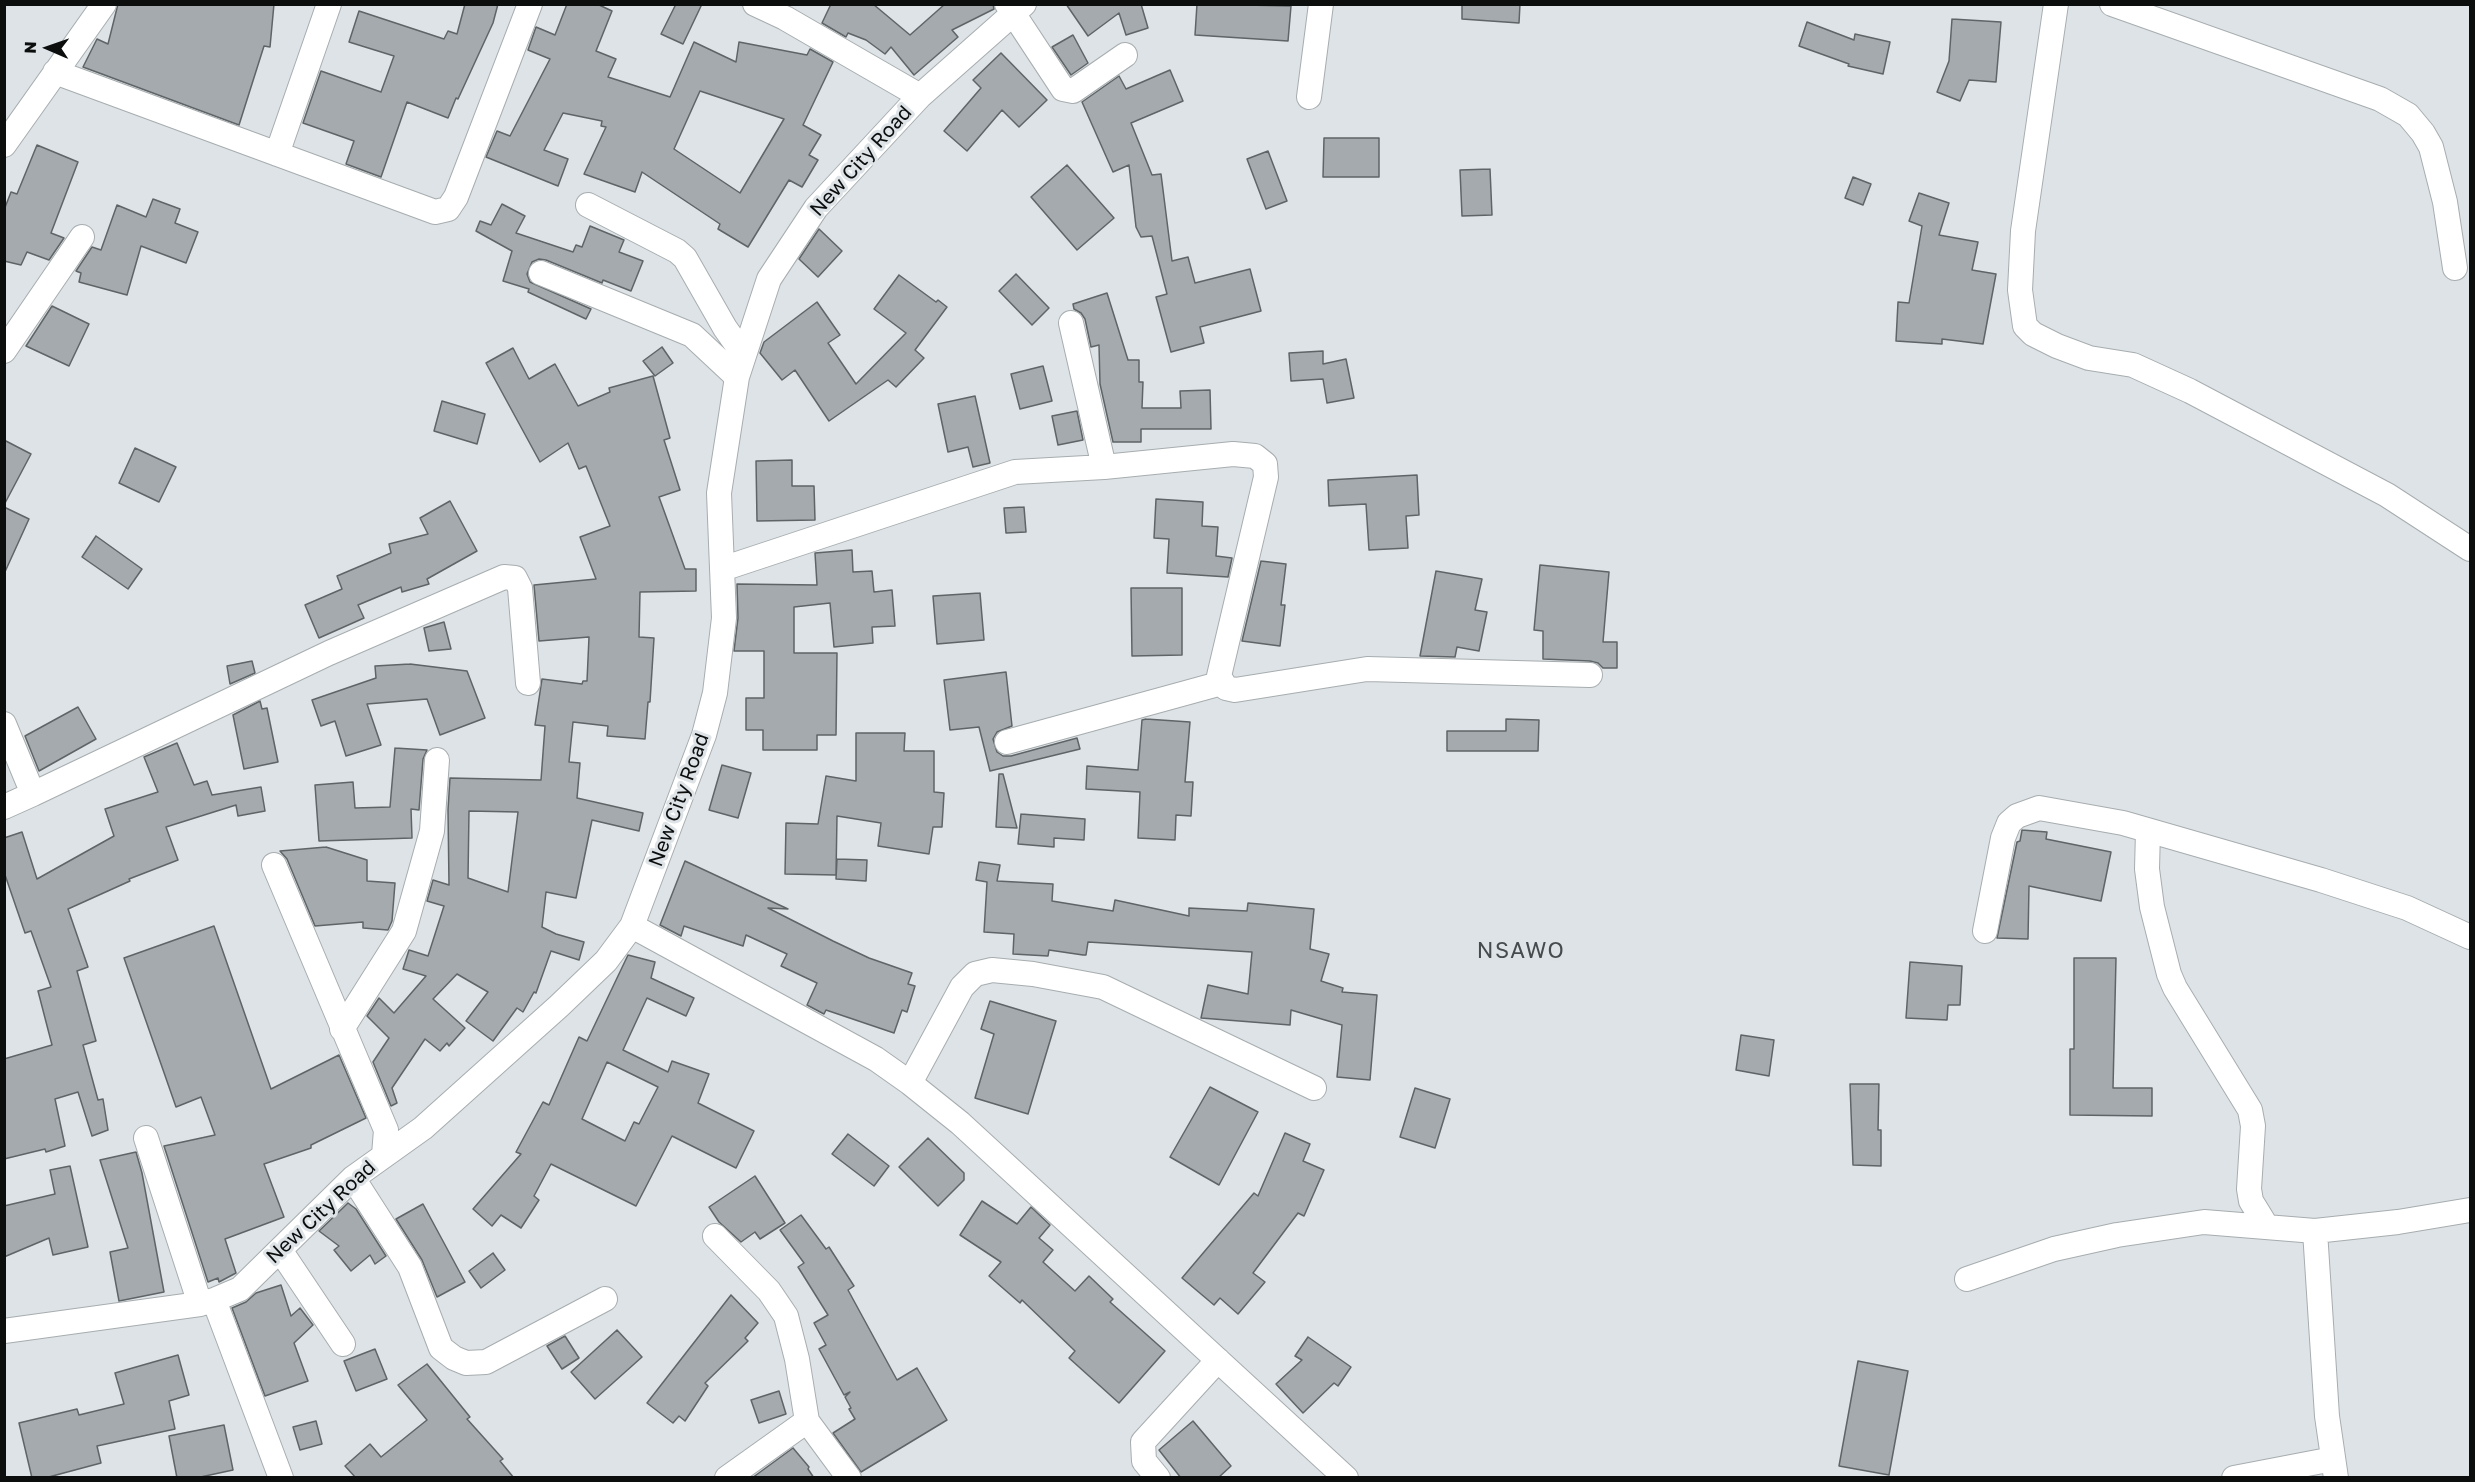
<!DOCTYPE html>
<style>
body{margin:0}
#map{position:relative;width:2475px;height:1482px;overflow:hidden;background:#dde3e6;font-family:"Golos Text",sans-serif}
canvas{display:block}
.frame{position:absolute;inset:0;border:6px solid #0c0e0e;pointer-events:none}
.north{position:absolute;left:18px;top:18px;width:60px;height:60px;-webkit-text-stroke:4px #dde3e6;paint-order:stroke;rotate:272deg;font-size:16px;font-weight:700;line-height:24px;text-align:center;color:#0c0e0e}
.north::after{content:'';display:block;margin:auto;width:21px;height:27px;background:#0c0e0e;clip-path:polygon(50% 0,100% 100%,50% 72%,0 100%)}
</style>
<div id="map">
<canvas width="2475" height="1482"></canvas>
<div class="frame"></div>
<div class="north">N</div>
</div>
<script>
const ctx = document.querySelector('canvas').getContext('2d');
ctx.lineJoin = 'round';
function fill(path, color) {
  ctx.fillStyle = color;
  ctx.fill(path, 'evenodd');
}
function toPath(rows) {
  const path = new Path2D();
  for (const r of rows) {
    path.moveTo(r[0], r[1]);
    for (let i = 2; i < r.length; i += 2) path.lineTo(r[i], r[i + 1]);
  }
  return path;
}
function strokePath(path, color, width, dash) {
  ctx.strokeStyle = color;
  ctx.lineWidth = width;
  ctx.lineCap = dash ? 'butt' : 'round';
  ctx.setLineDash(dash || []);
  ctx.stroke(path);
}
function drawText(font, color, halo, rows, align = 'center') {
  ctx.font = font + ' "Golos Text",sans-serif';
  ctx.lineWidth = 6;
  ctx.setLineDash([]);
  ctx.textBaseline = 'middle';
  ctx.strokeStyle = halo;
  ctx.fillStyle = color;
  for (const [text, x, y, turn = 0] of rows) {
    ctx.save();
    ctx.translate(x, y);
    ctx.rotate((+turn || 0) * Math.PI / 180);
    ctx.textAlign = isNaN(turn) ? turn : align;
    if (halo) ctx.strokeText(text, 0, 0);
    ctx.fillText(text, 0, 0);
    ctx.restore();
  }
}
const building = toPath([
 [118,4,274,4,270,47,264,46,239,125,83,67,97,39,108,44,118,4],
 [465,4,498,4,493,23,458,99,456,98,448,118,407,102,381,177,346,164,354,141,303,123,321,71,381,92,394,56,349,42,359,11,444,39,448,31,457,34,465,4],
 [567,4,597,4,612,11,596,51,616,59,608,77,670,97,694,42,736,62,739,42,807,55,810,49,833,62,803,125,821,135,809,155,818,160,802,187,789,180,748,247,718,229,720,224,642,172,635,192,584,174,606,127,601,126,602,121,563,113,544,150,568,159,558,186,486,157,497,131,510,136,550,59,528,50,536,27,555,35,567,4],
 [700,91,784,119,740,193,674,149,700,91],
 [676,4,702,4,683,44,661,34,676,4],
 [831,4,873,4,910,35,945,4,993,4,994,9,952,30,958,37,914,75,891,47,885,54,866,40,848,33,846,37,822,23,831,4],
 [1066,4,1141,4,1148,28,1126,35,1119,13,1088,36,1066,4],
 [1197,4,1291,6,1288,41,1195,35,1197,4],
 [1462,4,1520,4,1519,23,1462,19,1462,4],
 [1952,19,2001,22,1996,82,1969,80,1960,101,1937,92,1949,61,1952,19],
 [1807,22,1854,40,1855,34,1890,42,1883,74,1848,66,1849,64,1799,46,1807,22],
 [1073,35,1088,63,1071,75,1052,47,1073,35],
 [1001,53,1047,100,1019,127,1002,110,967,151,944,131,981,88,973,80,1001,53],
 [1170,70,1183,101,1131,123,1152,175,1161,174,1172,261,1188,257,1195,283,1250,269,1261,311,1200,327,1204,343,1171,352,1156,297,1167,294,1152,236,1141,237,1136,227,1129,165,1113,172,1082,102,1119,76,1126,89,1170,70],
 [1324,138,1379,138,1379,177,1323,177,1324,138],
 [37,145,78,162,51,233,64,238,49,260,27,252,21,265,4,261,4,210,11,192,17,194,37,145],
 [1268,151,1287,201,1266,209,1247,159,1268,151],
 [1067,165,1114,218,1077,250,1031,197,1067,165],
 [1490,169,1492,215,1462,216,1460,170,1490,169],
 [1853,177,1871,184,1863,205,1845,198,1853,177],
 [1919,193,1949,203,1939,235,1978,242,1972,270,1996,274,1983,344,1942,339,1942,344,1896,341,1898,302,1909,303,1922,226,1909,221,1919,193],
 [153,199,180,209,175,223,198,232,186,263,141,246,127,295,79,282,81,273,76,271,92,247,101,250,117,205,146,217,153,199],
 [502,204,525,216,516,233,573,252,576,245,582,247,590,226,624,240,619,252,643,261,631,291,603,280,602,283,546,260,539,259,532,262,527,274,530,282,591,309,586,319,528,292,529,289,503,281,512,251,476,231,480,221,491,225,502,204],
 [819,229,842,251,818,277,799,259,819,229],
 [1016,274,1049,308,1032,325,999,291,1016,274],
 [899,275,936,302,938,300,947,307,915,350,924,358,896,387,888,380,829,421,795,370,782,380,760,353,764,342,817,302,840,335,828,343,856,384,906,333,874,309,899,275],
 [1107,293,1128,360,1139,360,1139,382,1143,382,1142,408,1181,408,1180,391,1210,390,1211,429,1141,429,1141,442,1113,442,1100,384,1099,345,1091,347,1085,319,1081,313,1074,309,1073,304,1107,293],
 [52,306,89,324,69,366,26,346,52,306],
 [662,347,673,363,655,376,643,361,662,347],
 [513,348,529,379,555,364,578,406,610,392,609,388,653,376,670,438,664,440,680,490,659,497,685,569,696,569,696,591,640,592,639,637,654,638,650,702,648,702,645,739,607,736,608,726,573,722,569,762,580,763,577,798,643,813,639,831,592,820,576,898,546,892,542,927,556,934,584,942,579,960,551,951,536,993,534,992,523,1012,517,1008,493,1041,466,1021,488,992,457,974,433,999,465,1028,449,1046,447,1043,440,1051,425,1039,392,1088,397,1103,391,1106,373,1062,389,1038,367,1016,379,998,394,1013,426,976,403,969,409,950,428,956,444,906,427,901,433,880,449,885,448,810,450,778,541,780,545,726,535,725,542,679,582,684,583,681,587,681,589,637,539,641,534,585,596,579,580,537,610,526,586,466,579,469,568,443,540,462,486,363,513,348],
 [469,811,518,812,508,892,468,878,469,811],
 [1323,351,1323,364,1346,359,1354,398,1327,403,1323,379,1291,381,1289,353,1323,351],
 [1043,366,1052,401,1020,409,1011,374,1043,366],
 [975,396,990,463,973,467,968,447,948,452,938,404,975,396],
 [442,401,485,414,477,444,434,431,442,401],
 [1077,411,1083,440,1058,445,1052,416,1077,411],
 [4,440,31,454,4,505,4,440],
 [135,448,176,467,159,502,119,483,135,448],
 [792,460,792,486,814,486,815,520,757,521,756,461,792,460],
 [1417,475,1419,515,1406,516,1408,548,1369,550,1366,504,1329,506,1328,480,1417,475],
 [1156,499,1203,502,1202,526,1218,527,1216,556,1232,558,1228,577,1167,573,1169,539,1154,538,1156,499],
 [450,501,477,551,427,579,429,584,402,592,401,587,358,605,364,618,319,638,305,605,342,589,337,576,391,553,389,544,428,534,420,518,450,501],
 [4,507,29,519,4,574,4,507],
 [1024,507,1026,532,1006,533,1004,508,1024,507],
 [96,536,142,569,128,589,82,557,96,536],
 [852,550,853,572,872,571,874,592,892,590,895,626,872,627,873,643,834,647,830,603,794,607,794,653,837,653,836,735,817,735,817,750,763,750,763,730,746,730,746,698,764,698,764,651,734,651,738,618,737,584,817,585,815,553,852,550],
 [1261,561,1286,564,1281,605,1285,605,1280,646,1242,641,1261,561],
 [1540,565,1609,572,1603,642,1617,642,1617,668,1603,668,1598,663,1590,661,1543,659,1543,631,1534,630,1540,565],
 [1436,571,1482,579,1475,610,1487,612,1479,651,1457,647,1455,657,1420,656,1436,571],
 [1131,588,1182,588,1182,655,1132,656,1131,588],
 [980,593,984,640,937,644,933,596,980,593],
 [444,622,451,649,429,651,424,628,444,622],
 [252,661,255,673,230,684,227,666,252,661],
 [410,664,467,671,485,718,440,735,427,699,367,704,381,745,346,756,335,721,321,726,312,700,376,678,375,666,410,664],
 [1006,672,1012,726,997,732,993,739,997,752,1003,756,1011,756,1077,738,1080,749,990,771,979,727,950,730,944,680,1006,672],
 [260,701,262,709,267,708,278,762,244,769,233,715,260,701],
 [78,707,96,739,39,771,25,736,78,707],
 [1146,719,1190,722,1185,782,1193,782,1191,816,1176,815,1175,840,1138,838,1140,792,1086,789,1087,766,1138,770,1142,720,1146,719],
 [1506,719,1539,720,1538,751,1447,751,1447,731,1506,731,1506,719],
 [856,733,905,733,904,751,934,751,934,792,944,793,942,827,933,827,929,854,878,846,881,823,837,816,836,875,785,874,786,823,818,824,826,776,856,781,856,733],
 [177,743,194,785,207,781,212,795,261,787,265,811,238,816,236,805,166,827,178,860,129,879,130,881,68,909,88,967,77,971,96,1041,83,1045,98,1100,103,1099,108,1130,92,1136,78,1092,55,1099,65,1146,46,1152,45,1149,4,1159,4,1059,52,1045,38,991,51,987,31,931,25,933,4,872,4,838,22,832,37,879,114,836,105,809,158,792,144,757,177,743],
 [395,748,427,750,423,759,419,810,411,809,412,838,319,841,315,785,353,782,355,808,390,807,395,748],
 [722,765,751,773,738,818,709,810,722,765],
 [999,774,1003,774,1017,828,996,827,999,774],
 [1021,814,1085,819,1084,840,1054,838,1054,847,1018,844,1021,814],
 [2022,830,2047,832,2046,839,2111,852,2101,901,2029,886,2028,939,1997,938,2017,842,2020,841,2022,830],
 [326,847,367,860,367,881,395,883,392,921,388,930,363,928,363,922,315,926,287,859,280,851,326,847],
 [837,859,867,860,866,881,836,879,837,859],
 [685,861,788,909,768,908,833,941,869,958,912,973,908,984,915,986,907,1012,902,1010,894,1033,826,1010,824,1014,807,1005,817,983,781,966,787,954,746,935,743,946,684,926,681,936,660,925,685,861],
 [979,862,1000,865,997,881,1053,884,1052,901,1113,911,1115,900,1189,916,1189,908,1247,911,1248,903,1314,909,1310,949,1329,954,1321,981,1343,988,1342,992,1377,995,1370,1080,1337,1077,1342,1025,1291,1010,1290,1025,1201,1018,1208,985,1248,994,1252,952,1088,942,1086,955,1083,955,1049,950,1048,956,1013,954,1014,934,984,932,987,882,976,880,979,862],
 [214,926,271,1089,339,1055,366,1118,311,1145,311,1148,264,1164,284,1217,225,1239,236,1273,219,1282,218,1278,208,1282,164,1146,215,1135,201,1097,176,1107,124,958,214,926],
 [628,955,655,962,651,978,694,998,686,1016,647,998,623,1050,668,1072,672,1061,709,1074,698,1103,754,1131,736,1168,672,1136,636,1206,551,1164,534,1196,539,1200,521,1228,501,1215,492,1226,473,1209,521,1154,516,1152,543,1102,549,1105,579,1037,587,1041,628,955],
 [607,1062,658,1087,639,1124,634,1122,625,1141,582,1119,607,1062],
 [2074,958,2116,958,2113,1088,2152,1088,2152,1116,2070,1115,2070,1049,2074,1049,2074,958],
 [1910,962,1962,966,1960,1005,1948,1005,1947,1020,1906,1018,1910,962],
 [990,1001,1056,1021,1028,1114,975,1098,994,1034,981,1029,990,1001],
 [1741,1035,1774,1040,1769,1076,1736,1070,1741,1035],
 [1850,1084,1879,1084,1878,1130,1881,1130,1881,1166,1853,1165,1850,1084],
 [1210,1087,1258,1112,1219,1185,1170,1157,1210,1087],
 [1415,1088,1450,1099,1435,1148,1400,1137,1415,1088],
 [1285,1133,1310,1144,1303,1161,1324,1170,1304,1216,1298,1213,1253,1273,1265,1282,1238,1314,1220,1298,1214,1305,1182,1278,1254,1193,1258,1196,1285,1133],
 [848,1134,889,1166,874,1186,832,1154,848,1134],
 [928,1138,964,1173,964,1180,938,1206,899,1167,928,1138],
 [136,1152,142,1173,164,1292,119,1301,110,1252,128,1248,100,1160,136,1152],
 [70,1166,88,1247,53,1255,49,1238,4,1257,4,1206,55,1194,50,1170,70,1166],
 [755,1176,785,1223,760,1239,755,1232,741,1242,719,1222,709,1207,755,1176],
 [982,1201,1017,1224,1031,1207,1050,1225,1039,1238,1053,1250,1043,1262,1075,1291,1089,1276,1113,1299,1110,1302,1165,1351,1119,1403,1069,1358,1075,1351,1022,1300,1020,1303,989,1276,1001,1262,960,1235,982,1201],
 [348,1203,356,1209,386,1256,375,1264,370,1255,351,1271,334,1250,339,1246,319,1231,348,1203],
 [423,1204,465,1282,437,1297,422,1260,396,1219,423,1204],
 [801,1215,826,1249,829,1247,854,1286,848,1290,897,1380,917,1368,947,1420,861,1472,833,1433,855,1419,849,1409,851,1408,845,1397,850,1392,844,1395,819,1349,826,1345,814,1323,828,1315,798,1267,804,1263,780,1230,801,1215],
 [493,1253,505,1270,481,1288,469,1271,493,1253],
 [281,1285,291,1316,300,1308,313,1325,294,1343,308,1381,265,1396,232,1308,246,1302,256,1293,281,1285],
 [731,1295,758,1323,745,1338,748,1341,705,1383,708,1386,685,1421,679,1416,673,1423,647,1403,731,1295],
 [617,1330,642,1357,595,1399,571,1372,617,1330],
 [565,1336,579,1358,562,1369,547,1346,565,1336],
 [1308,1337,1351,1367,1338,1386,1334,1383,1303,1413,1276,1384,1302,1360,1295,1356,1308,1337],
 [375,1349,387,1379,356,1391,344,1361,375,1349],
 [178,1355,189,1395,169,1401,175,1429,97,1446,101,1463,45,1478,32,1478,19,1423,77,1409,79,1415,124,1404,115,1373,178,1355],
 [1858,1361,1908,1371,1889,1475,1839,1466,1858,1361],
 [427,1364,470,1417,467,1419,503,1459,500,1461,514,1478,356,1478,345,1466,370,1444,381,1457,427,1420,398,1385,427,1364],
 [779,1391,786,1414,759,1423,751,1400,779,1391],
 [316,1421,322,1444,300,1450,293,1427,316,1421],
 [1193,1421,1231,1466,1218,1478,1181,1478,1159,1450,1193,1421],
 [224,1425,233,1470,196,1478,177,1478,169,1436,224,1425],
 [793,1448,809,1467,808,1469,814,1478,752,1478,793,1448]
]);
const street = toPath([
 [755,4,785,18,920,96],
 [1007,4,1063,89,1073,91,1125,55],
 [2056,4,2023,231,2020,290,2025,326,2033,334,2057,346,2089,358,2133,365,2190,391,2387,495,2470,549],
 [2112,4,2380,99,2408,115,2423,133,2431,147,2445,202,2455,268],
 [55,72,435,212,448,209,456,197,530,4],
 [1309,97,1321,4],
 [4,145,104,4],
 [277,154,329,4],
 [588,205,677,251,685,258,725,328,744,355],
 [541,273,692,335,737,377],
 [1071,323,1104,467],
 [4,351,82,237],
 [722,569,1015,472,1104,467,1233,454,1255,456,1265,464,1266,477,1219,676,1226,688,1235,690,1367,669,1590,675],
 [4,724,33,794,4,807],
 [1007,742,1222,683],
 [33,794,329,653,504,577,515,578,520,588,528,683],
 [2148,831,2147,869,2152,907,2169,974,2175,988,2250,1110,2253,1126,2249,1189,2251,1201,2267,1227],
 [274,865,386,1130,384,1155],
 [632,926,876,1059,910,1083,960,1123,1346,1478],
 [1985,931,2003,838,2009,823,2017,816,2039,808,2123,823,2321,880,2407,908,2470,937],
 [342,1029,404,931,432,831,437,760],
 [910,1083,962,987,975,974,992,970,1033,974,1103,987,1314,1088],
 [146,1138,200,1304],
 [353,1178,410,1267,441,1348,454,1358,466,1363,486,1362,605,1299],
 [2315,1231,2327,1416,2336,1478],
 [715,1236,769,1291,786,1316,797,1359,807,1421],
 [280,1250,343,1344],
 [1967,1279,2054,1249,2117,1235,2204,1222,2315,1231,2398,1222,2470,1210],
 [214,1300,281,1478],
 [4,1331,200,1304,214,1300,240,1289,353,1178,423,1128,559,1006,606,961,632,926,704,735,715,693,724,618,719,493,737,377,769,279,816,208,920,96,1024,4],
 [727,1478,807,1421,849,1478],
 [1158,1478,1144,1461,1143,1442,1218,1360],
 [2234,1478,2333,1459]
]);
const streetNames = [
 ["New City Road",861,161,-48],
 ["New City Road",679,800,-70],
 ["New City Road",321,1212,-43]
];
const quarterNames = [
 ["NSAWO",1521,951]
];
fill(building, '#a4aaad');
strokePath(building, '#5f6467', 1.5);
strokePath(street, '#a7adaf', 26);
strokePath(street, '#fff', 24);
drawText('20px', '#0c0e0e', '#dde3e6', streetNames);
ctx.letterSpacing = '1.5px';
drawText('22px', '#464b4d', '#dde3e6', quarterNames);
ctx.letterSpacing = '0px';
</script>
